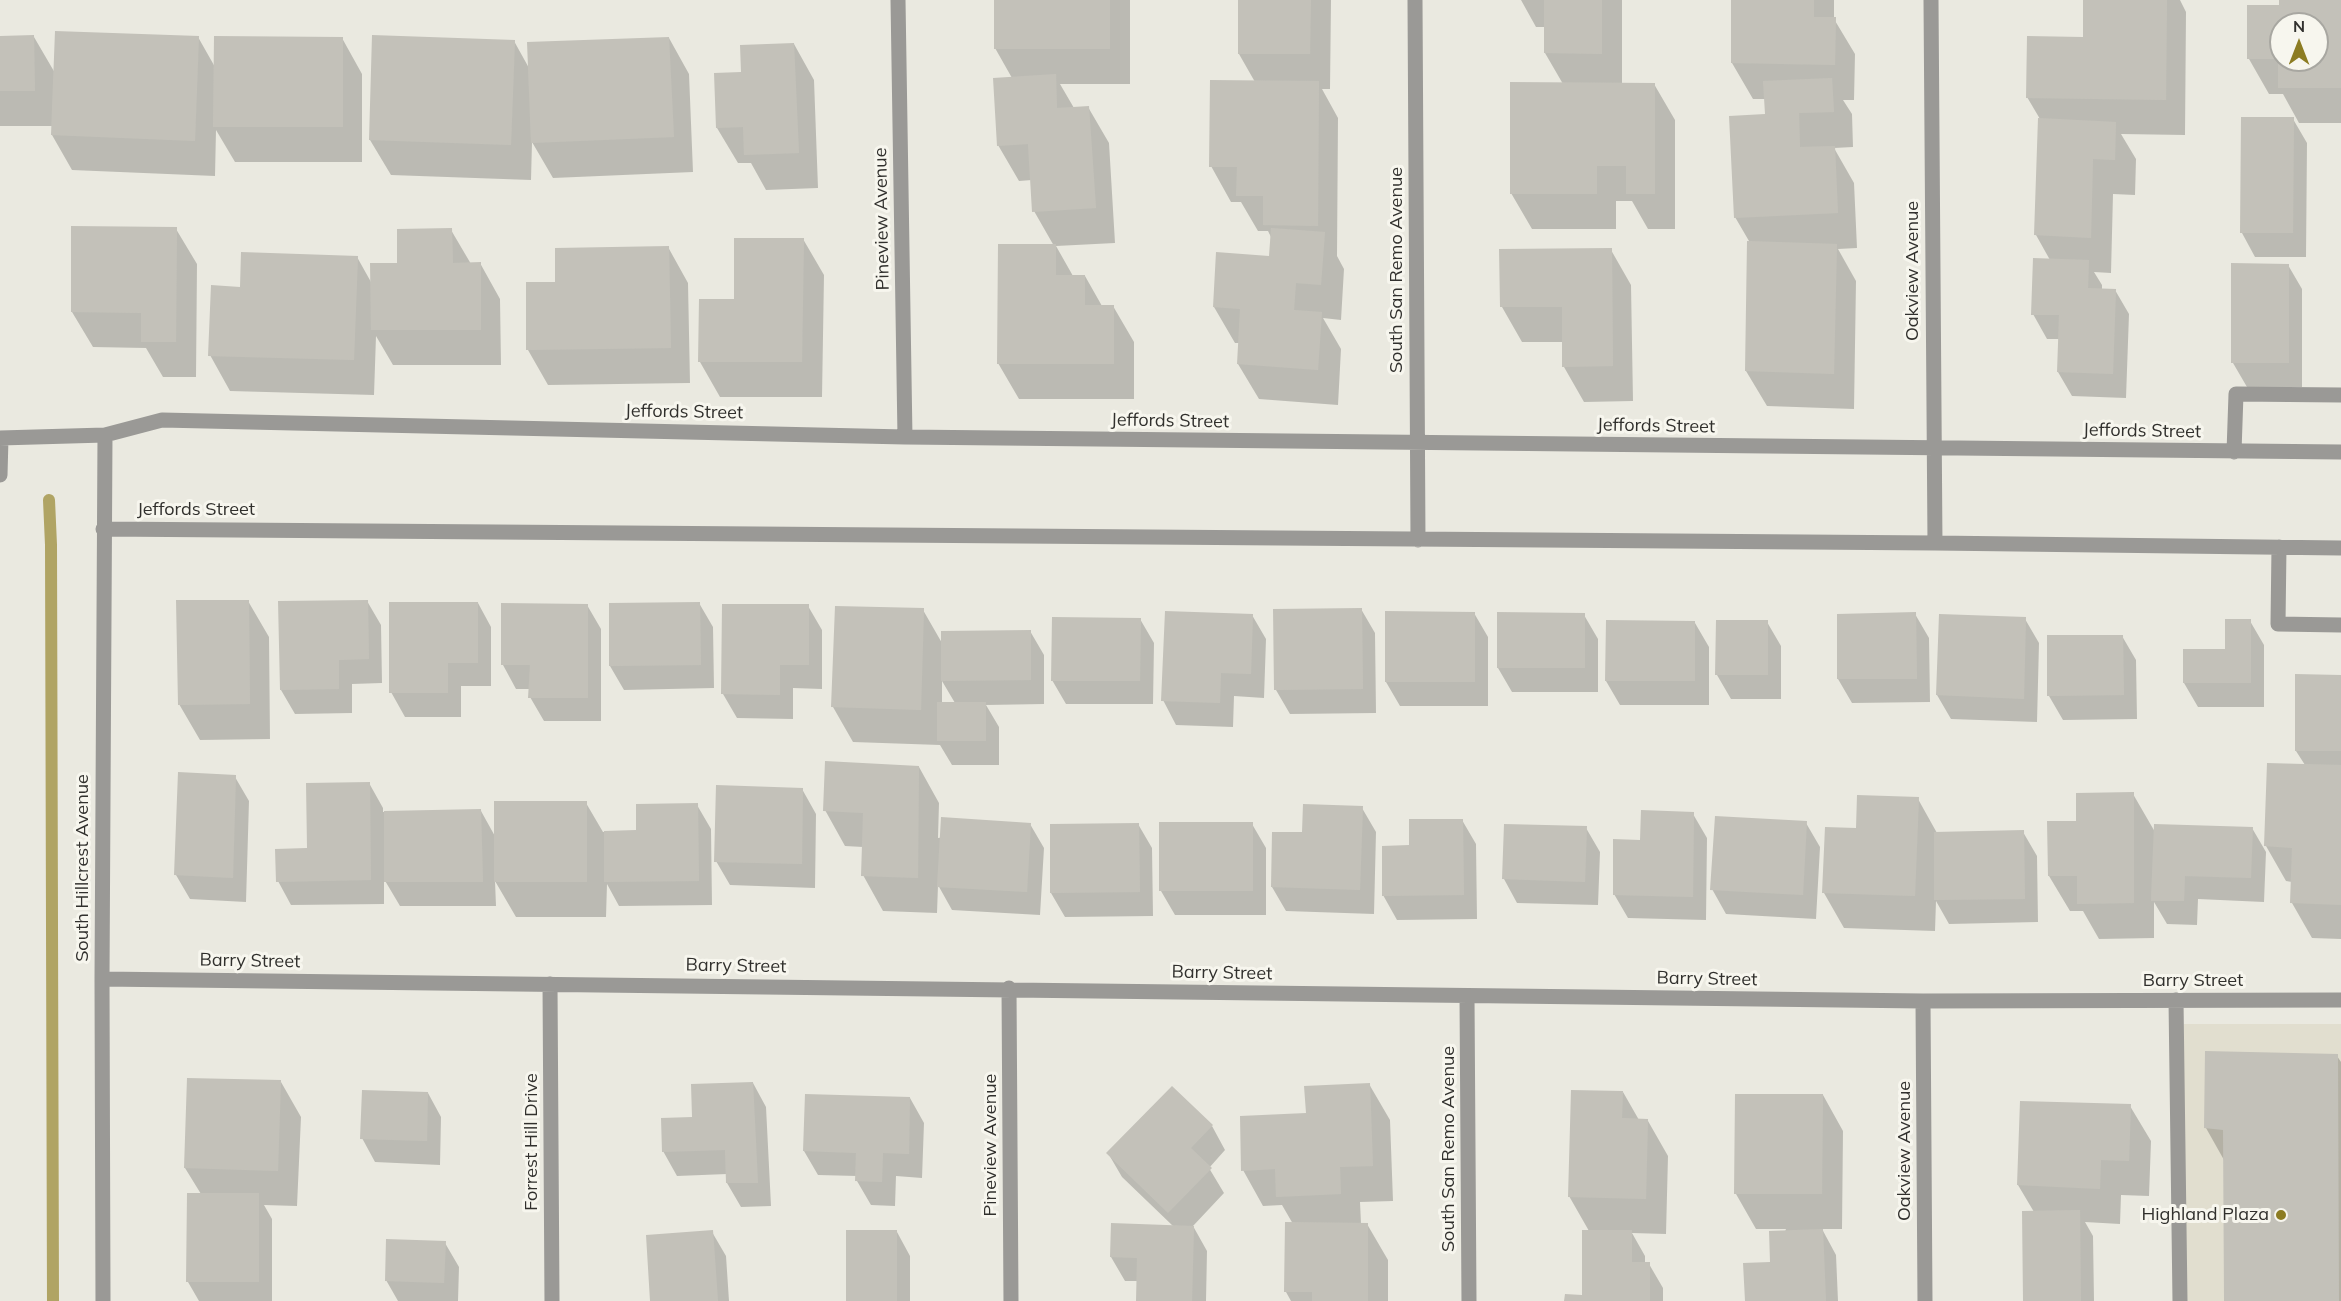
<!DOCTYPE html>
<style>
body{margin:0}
#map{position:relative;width:2341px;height:1301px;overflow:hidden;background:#eae9e0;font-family:Mulish,sans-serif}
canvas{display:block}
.north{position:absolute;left:2269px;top:12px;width:60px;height:60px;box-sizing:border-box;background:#f7f6ee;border:2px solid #a8a7a1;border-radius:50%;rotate:0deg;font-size:16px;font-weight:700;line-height:24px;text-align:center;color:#31302d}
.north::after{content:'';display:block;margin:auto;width:21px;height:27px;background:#8c7c22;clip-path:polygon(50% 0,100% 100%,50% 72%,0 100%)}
</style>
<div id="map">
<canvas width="2341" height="1301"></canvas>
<div class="north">N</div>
</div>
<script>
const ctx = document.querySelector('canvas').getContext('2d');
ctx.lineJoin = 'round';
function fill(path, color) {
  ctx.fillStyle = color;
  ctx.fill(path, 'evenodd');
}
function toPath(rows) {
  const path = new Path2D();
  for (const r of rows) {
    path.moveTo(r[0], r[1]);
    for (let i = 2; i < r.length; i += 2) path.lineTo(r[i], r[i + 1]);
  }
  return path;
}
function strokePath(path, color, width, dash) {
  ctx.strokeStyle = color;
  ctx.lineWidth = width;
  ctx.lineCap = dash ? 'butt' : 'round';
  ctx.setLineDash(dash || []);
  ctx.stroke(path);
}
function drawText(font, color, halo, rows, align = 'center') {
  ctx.font = font + ' Mulish,sans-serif';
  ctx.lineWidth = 6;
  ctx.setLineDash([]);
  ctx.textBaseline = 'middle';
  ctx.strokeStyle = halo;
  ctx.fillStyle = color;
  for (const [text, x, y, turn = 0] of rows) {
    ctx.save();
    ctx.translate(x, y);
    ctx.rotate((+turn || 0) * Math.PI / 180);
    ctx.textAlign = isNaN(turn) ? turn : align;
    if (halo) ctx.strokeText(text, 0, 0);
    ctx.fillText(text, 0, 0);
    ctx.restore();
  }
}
const built = toPath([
 [2184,1024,2341,1024,2341,1301,2184,1301]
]);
const shadow = toPath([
 [995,0,1130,0,1130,84,1060,84,1074,108,1088,107,1109,143,1115,243,1056,246,1073,276,1085,276,1102,306,1113,306,1134,342,1134,399,1019,399,998,363,1054,246,1034,211,1032,180,1019,181,998,145,1012,78,995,48],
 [1240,0,1331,0,1330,89,1322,89,1338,118,1337,256,1344,269,1341,320,1323,318,1341,349,1338,405,1259,399,1238,364,1240,343,1235,343,1214,307,1270,257,1271,237,1268,231,1258,231,1241,202,1231,202,1211,166,1255,82,1239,54],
 [1521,0,1622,0,1622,84,1654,84,1675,120,1675,229,1648,229,1632,201,1616,201,1616,229,1532,229,1511,193,1563,84,1545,53,1545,27,1536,27],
 [1733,0,1834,0,1834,19,1855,54,1854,100,1843,100,1852,114,1853,147,1834,148,1854,183,1857,248,1838,249,1856,281,1854,409,1767,406,1746,371,1749,241,1735,217,1766,116,1765,99,1753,99,1732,63],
 [2085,0,2180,0,2186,12,2185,135,2121,134,2136,159,2135,195,2113,194,2111,273,2094,272,2102,285,2102,290,2115,290,2129,314,2126,398,2072,396,2058,372,2060,339,2047,339,2033,314,2050,260,2036,235,2040,119,2027,97,2084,39],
 [2281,0,2341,0,2341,123,2299,123,2283,94,2269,94,2249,59,2249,6,2281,6],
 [2281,24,2317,24,2317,60,2281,60],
 [0,37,34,37,55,73,198,37,215,67,342,38,362,74,362,162,235,162,216,130,215,176,72,170,52,135,52,126,0,126],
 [669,38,689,74,693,172,553,178,532,142,531,180,391,175,370,140,514,41,529,68],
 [794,44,814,80,818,188,766,190,751,163,738,163,717,128,716,74,742,74],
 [2293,119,2307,143,2306,257,2255,257,2242,233],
 [176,229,197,264,196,377,163,377,146,348,93,347,72,312],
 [451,230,471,264,480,263,500,299,501,365,393,365,376,336,374,395,230,391,210,355,241,288,357,257,371,282],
 [803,239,824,275,822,397,720,397,700,362,700,301,735,301],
 [668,247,688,283,690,383,548,385,528,350,556,283],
 [1611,250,1631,285,1633,401,1584,402,1564,367,1564,342,1522,342,1502,307,1501,251],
 [2288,265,2302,289,2302,387,2247,387,2233,363],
 [248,601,269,637,270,739,200,740,179,704],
 [367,601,381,625,382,683,352,684,352,713,295,714,281,690],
 [478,603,491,627,491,686,461,686,461,717,405,717,391,692],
 [699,603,713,627,714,688,624,690,610,666],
 [587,605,601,629,601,721,544,721,530,697,530,689,516,689,503,665],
 [808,606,822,630,822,689,793,688,793,719,737,718,723,694],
 [1361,609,1375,633,1376,713,1290,714,1276,690],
 [923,610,942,643,1030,631,1044,655,1044,704,986,705,999,727,999,765,952,765,940,745,853,742,833,707],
 [942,681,955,703,942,703],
 [1474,613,1488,637,1488,706,1400,706,1386,682],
 [1915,614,1929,638,1930,702,1852,703,1838,679,1838,615],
 [1252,615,1266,639,1264,698,1234,696,1233,727,1176,725,1163,700],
 [1584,615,1598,639,1598,692,1512,692,1498,668],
 [1940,615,2025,619,2039,643,2037,722,1951,719,1937,695],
 [1140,619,1154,643,1153,704,1066,704,1052,680],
 [1607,621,1695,623,1709,647,1709,705,1620,705,1606,681],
 [2250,621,2264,645,2264,707,2198,707,2184,683,2185,650,2226,651],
 [1767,622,1781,646,1781,699,1731,699,1717,675],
 [2122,636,2136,660,2137,719,2063,720,2049,696],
 [2341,676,2341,939,2312,938,2292,903,2292,882,2286,881,2266,846,2305,765,2296,751],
 [919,767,939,803,938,838,1030,824,1044,848,1040,915,952,910,938,885,937,913,883,911,863,875,863,847,845,846,825,810],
 [235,777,249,801,246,902,190,899,176,875],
 [369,783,383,808,383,812,481,811,496,838,586,803,603,832,637,832,697,805,711,829,712,905,619,906,607,884,606,917,516,917,495,881,496,906,400,906,384,879,384,904,291,905,278,881],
 [802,789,816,814,815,888,730,885,716,861],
 [2133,794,2155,832,2252,828,2266,852,2264,902,2198,899,2197,925,2167,924,2154,902,2154,938,2099,939,2083,911,2070,911,2049,876,2048,822,2077,822],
 [1918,799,1937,833,2023,832,2037,856,2038,922,1949,924,1936,901,1935,931,1844,928,1824,893,1857,830],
 [1362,808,1376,832,1374,914,1286,911,1272,887,1304,834],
 [1693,814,1707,838,1706,920,1628,918,1614,894,1642,841],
 [1462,820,1476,844,1477,919,1397,920,1383,895,1411,846],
 [1806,823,1820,847,1816,919,1726,914,1712,889],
 [1138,824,1152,848,1153,916,1065,917,1051,893],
 [1252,824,1266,848,1266,915,1175,915,1161,891],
 [1586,828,1600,852,1598,905,1517,903,1504,879],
 [2337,1056,2341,1062,2341,1301,2225,1301,2224,1160,2206,1128],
 [281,1082,301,1117,297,1206,264,1205,272,1219,272,1301,199,1301,188,1282,201,1194,185,1168],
 [753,1083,766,1107,771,1206,741,1207,727,1183,727,1174,677,1176,663,1151,694,1118],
 [1369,1084,1390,1120,1393,1201,1360,1202,1361,1224,1367,1224,1388,1260,1388,1301,1291,1301,1286,1292,1293,1224,1282,1205,1263,1206,1243,1170,1307,1114],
 [1623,1092,1639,1120,1648,1121,1668,1156,1666,1234,1632,1233,1645,1256,1645,1264,1649,1264,1663,1288,1663,1301,1566,1301,1583,1296,1589,1231,1569,1196],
 [428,1093,441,1117,440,1165,375,1162,362,1138],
 [1823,1095,1843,1131,1842,1229,1822,1229,1836,1255,1838,1301,1746,1301,1772,1264,1786,1229,1756,1229,1736,1194],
 [910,1098,924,1123,922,1178,896,1176,895,1206,871,1205,857,1181,857,1176,818,1175,804,1151],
 [2130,1106,2151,1141,2149,1196,2121,1195,2120,1224,2085,1222,2093,1236,2094,1301,2024,1301,2034,1212,2018,1185],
 [1212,1126,1225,1150,1209,1168,1224,1193,1193,1226,1207,1251,1206,1301,1137,1301,1138,1281,1125,1281,1111,1257,1173,1226,1122,1177,1108,1153],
 [712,1232,726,1256,729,1301,651,1301],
 [897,1232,910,1256,910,1301,847,1301],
 [445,1243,459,1267,458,1301,398,1301,386,1280]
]);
const stream = toPath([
 [49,500,51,545,53,1301]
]);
const building = toPath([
 [994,0,1110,0,1110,49,994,49],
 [1238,0,1311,0,1310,54,1238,54],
 [1544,0,1602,0,1602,54,1544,53],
 [1731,0,1814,0,1814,17,1836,17,1835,65,1731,63],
 [2083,0,2167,0,2166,100,2026,98,2027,36,2083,37],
 [2279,0,2341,0,2341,88,2278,88,2278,59,2247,59,2247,5,2279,5],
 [2281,24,2317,24,2317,60,2281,60],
 [55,31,199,36,195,141,51,135],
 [34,35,35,91,0,91,0,36],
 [372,35,515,40,511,145,369,140],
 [214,36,343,37,343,127,213,127],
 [669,37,674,137,531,143,527,42],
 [794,43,799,153,744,155,743,127,716,128,714,73,741,72,740,45],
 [1056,74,1057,108,1089,106,1096,208,1032,212,1028,144,997,146,993,78],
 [1832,78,1834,112,1799,113,1800,147,1835,146,1838,213,1734,218,1729,116,1765,114,1763,81],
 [1210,80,1319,81,1318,226,1263,225,1263,196,1236,196,1237,167,1209,167],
 [1510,82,1655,83,1655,194,1626,194,1626,166,1597,166,1597,194,1510,194],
 [2241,117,2294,117,2293,233,2240,233],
 [2038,118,2116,122,2115,160,2093,159,2091,238,2034,235],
 [71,226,177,227,176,342,141,342,141,313,71,312],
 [452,228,453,263,481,262,481,330,371,330,370,263,397,263,397,229],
 [1271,228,1325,232,1321,285,1296,283,1294,310,1322,312,1318,370,1237,364,1240,309,1213,307,1216,252,1269,256],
 [734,238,804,238,802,362,698,362,699,299,734,299],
 [1747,241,1837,244,1834,374,1745,371],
 [998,244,1056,244,1056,275,1085,275,1085,305,1114,305,1114,364,997,364],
 [669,246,671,348,526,350,526,282,555,282,555,248],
 [1612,248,1613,366,1562,367,1562,307,1500,307,1499,249],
 [241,252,358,256,354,360,208,356,211,285,240,287],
 [2033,258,2089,260,2088,288,2116,289,2113,374,2057,372,2059,315,2031,315],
 [2231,263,2289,264,2289,363,2231,363],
 [176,600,249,600,250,704,178,705],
 [368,600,369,659,339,660,339,689,280,690,278,601],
 [389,602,478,602,478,663,448,663,448,693,389,693],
 [700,602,701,665,609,666,609,603],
 [501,603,588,604,588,698,528,698,530,665,501,665],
 [722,604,809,604,809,665,780,665,780,695,721,694],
 [835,606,924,608,921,710,831,707],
 [1362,608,1363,689,1274,690,1273,609],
 [1165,611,1253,614,1251,674,1221,673,1220,703,1161,701],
 [1385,611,1475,612,1475,682,1385,682],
 [1497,612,1585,613,1585,668,1497,668],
 [1916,612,1917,679,1837,679,1837,614],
 [1939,614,2026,617,2024,699,1936,695],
 [1052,617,1141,618,1140,681,1051,681],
 [2225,619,2251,619,2251,683,2183,683,2183,649,2225,649],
 [1606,620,1695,621,1695,681,1605,681],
 [1716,620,1768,620,1768,675,1715,675],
 [1031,630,1031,680,941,681,941,631],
 [2047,635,2123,635,2124,695,2047,696],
 [2295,674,2341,675,2341,751,2295,751],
 [937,702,986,702,986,741,937,741],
 [825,761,919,766,918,878,861,876,863,813,823,811],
 [2267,763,2341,765,2341,905,2290,903,2292,848,2264,846],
 [178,772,236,775,233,878,174,875],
 [370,782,371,880,276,882,275,849,307,848,306,783],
 [716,785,803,788,802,864,714,862],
 [2134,792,2134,903,2077,904,2077,876,2048,876,2047,821,2076,821,2076,793],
 [1857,795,1919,797,1915,896,1822,893,1825,827,1856,828],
 [494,801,587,801,587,882,494,882],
 [698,803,699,881,604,882,604,831,636,830,636,804],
 [1303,804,1363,806,1360,890,1271,887,1272,832,1302,832],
 [481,809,483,882,384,882,384,811],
 [1641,810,1694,812,1693,897,1613,895,1613,839,1640,840],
 [1715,816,1807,821,1803,895,1710,890],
 [941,817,1031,823,1027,892,937,887],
 [1409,819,1463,819,1464,895,1382,896,1382,846,1409,845],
 [1159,822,1253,822,1253,891,1159,891],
 [1139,823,1140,892,1050,893,1050,824],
 [1504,824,1587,826,1585,882,1502,879],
 [2154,824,2253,827,2251,878,2185,876,2184,901,2151,901],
 [2024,830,2025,899,1934,900,1934,832],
 [2205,1051,2338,1054,2339,1301,2224,1301,2223,1130,2204,1128],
 [187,1078,281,1080,278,1171,184,1168],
 [753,1082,758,1183,726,1183,725,1150,662,1152,661,1118,692,1117,691,1084],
 [1370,1083,1373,1166,1340,1167,1341,1194,1276,1197,1275,1169,1241,1171,1240,1116,1306,1113,1304,1086],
 [1172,1086,1213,1125,1191,1148,1212,1168,1168,1213,1106,1153],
 [362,1090,428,1092,427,1141,360,1139],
 [1571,1090,1623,1091,1622,1118,1648,1119,1646,1199,1568,1197],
 [805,1094,910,1097,909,1154,883,1153,882,1182,855,1181,856,1153,803,1151],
 [1735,1094,1823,1094,1822,1194,1734,1194],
 [2020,1101,2131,1104,2129,1161,2101,1160,2100,1189,2017,1185],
 [187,1193,259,1193,259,1282,186,1282],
 [2080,1210,2081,1301,2023,1301,2022,1211],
 [1285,1222,1368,1223,1368,1301,1312,1301,1312,1292,1284,1292],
 [1111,1223,1194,1226,1192,1301,1136,1301,1137,1258,1110,1257],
 [1823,1229,1826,1301,1745,1301,1743,1263,1770,1262,1769,1231],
 [713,1230,718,1301,650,1301,646,1235],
 [846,1230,897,1230,897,1301,846,1301],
 [1582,1230,1632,1230,1632,1262,1650,1262,1650,1301,1564,1301,1565,1294,1582,1295],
 [386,1239,446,1241,444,1283,385,1281]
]);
const minor = toPath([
 [898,0,905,437],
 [1415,0,1418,540],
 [1931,0,1935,543],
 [0,438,105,435,162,420,905,437,2341,452],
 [2234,452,2236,394,2341,395],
 [0,475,1,438],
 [103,529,1935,543,2341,548],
 [2279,547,2278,624,2341,625],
 [102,979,1923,1001,2341,1000],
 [550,984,552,1301],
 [1009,988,1011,1301],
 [1467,996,1469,1301],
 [2176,1000,2180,1301],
 [1923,1001,1925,1301],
 [103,1301,102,979,105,435]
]);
const markers = [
 [2281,1215,6,"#8c7c22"]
];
const streetNames = [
 ["Pineview Avenue",882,219,-91],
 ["South San Remo Avenue",1397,270,-90],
 ["Oakview Avenue",1913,271,-90],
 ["Jeffords Street",684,412,1],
 ["Jeffords Street",1170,421,1],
 ["Jeffords Street",1656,426,1],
 ["Jeffords Street",2142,431,1],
 ["Jeffords Street",196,510],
 ["South Hillcrest Avenue",83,868,-90],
 ["Barry Street",250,961,1],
 ["Barry Street",736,966,1],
 ["Barry Street",1222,973,1],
 ["Barry Street",1707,979,1],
 ["Barry Street",2193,981],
 ["Forrest Hill Drive",532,1142,-90],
 ["Pineview Avenue",991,1145,-90],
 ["South San Remo Avenue",1449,1149,-90],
 ["Oakview Avenue",1905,1151,-90]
];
const poiNames = [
 ["Highland Plaza",2269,1215]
];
fill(built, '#e1decf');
fill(shadow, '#0003');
strokePath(stream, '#b0a464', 12);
fill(building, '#c3c1b9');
strokePath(minor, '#9a9996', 15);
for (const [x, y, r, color] of markers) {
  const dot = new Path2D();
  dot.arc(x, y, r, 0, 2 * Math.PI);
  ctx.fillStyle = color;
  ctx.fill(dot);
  strokePath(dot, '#f7f6ee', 2);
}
drawText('18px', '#31302d', '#f7f6ee', streetNames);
drawText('18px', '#31302d', '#f7f6ee', poiNames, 'right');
</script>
